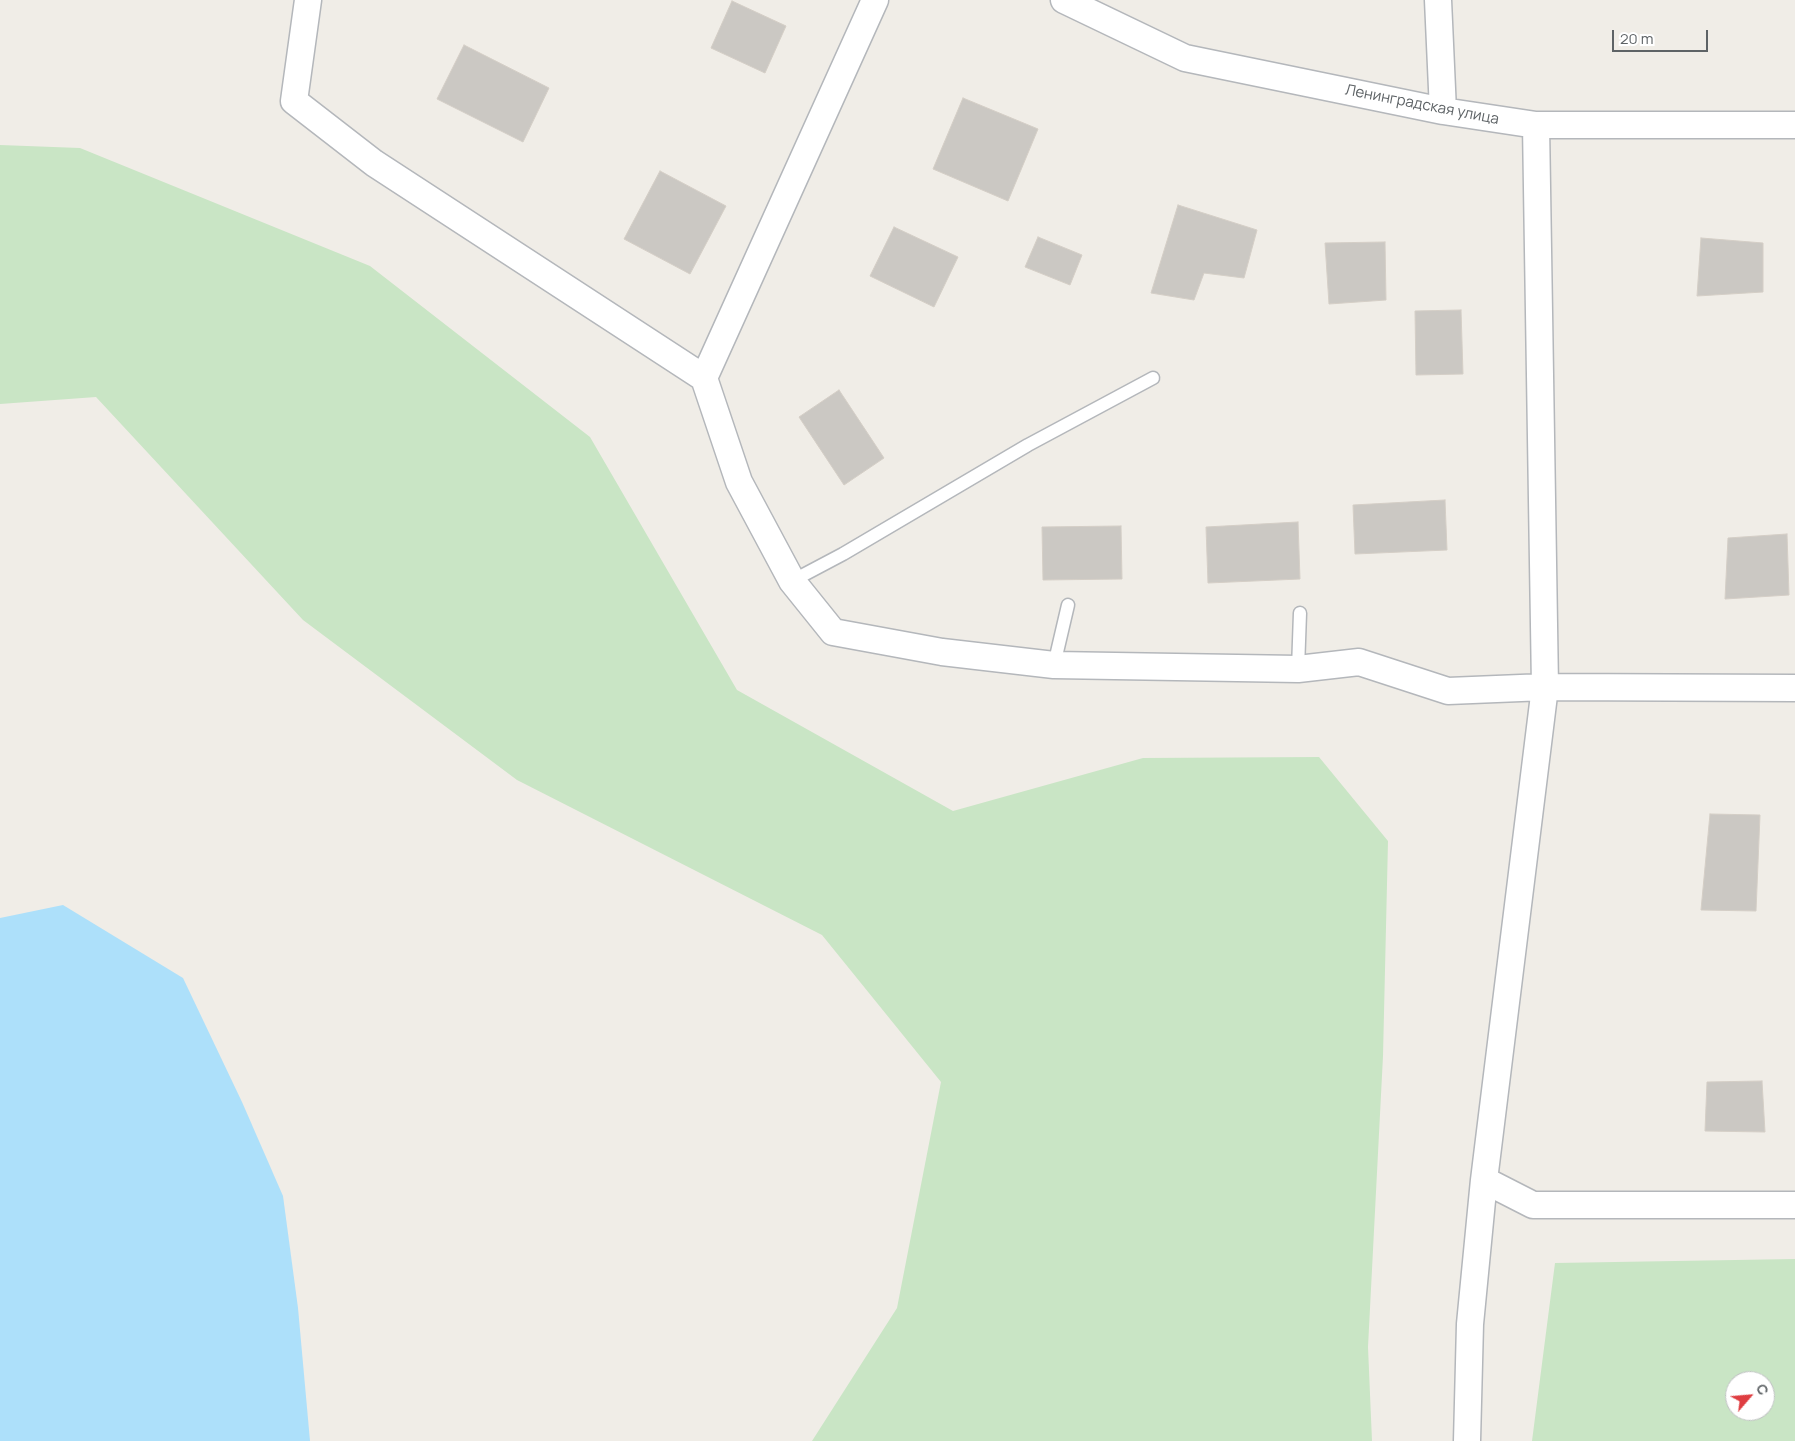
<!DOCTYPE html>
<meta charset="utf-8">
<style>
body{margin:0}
#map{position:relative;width:1795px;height:1441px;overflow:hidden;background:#f0ede7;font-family:Manrope,sans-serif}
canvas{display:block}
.north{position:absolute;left:1725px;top:1371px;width:50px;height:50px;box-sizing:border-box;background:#fff;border:1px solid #bfc1c2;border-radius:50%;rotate:63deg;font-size:14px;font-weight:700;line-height:20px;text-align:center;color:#5e6366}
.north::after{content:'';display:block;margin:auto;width:18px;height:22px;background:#df3e42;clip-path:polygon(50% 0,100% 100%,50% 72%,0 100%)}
.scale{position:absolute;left:1612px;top:30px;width:96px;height:22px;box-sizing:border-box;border:2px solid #5e6366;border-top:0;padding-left:6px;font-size:15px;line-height:18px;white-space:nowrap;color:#5e6366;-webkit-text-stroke:4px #fff;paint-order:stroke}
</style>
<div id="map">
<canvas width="1795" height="1441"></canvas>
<div class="north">С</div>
<div class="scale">20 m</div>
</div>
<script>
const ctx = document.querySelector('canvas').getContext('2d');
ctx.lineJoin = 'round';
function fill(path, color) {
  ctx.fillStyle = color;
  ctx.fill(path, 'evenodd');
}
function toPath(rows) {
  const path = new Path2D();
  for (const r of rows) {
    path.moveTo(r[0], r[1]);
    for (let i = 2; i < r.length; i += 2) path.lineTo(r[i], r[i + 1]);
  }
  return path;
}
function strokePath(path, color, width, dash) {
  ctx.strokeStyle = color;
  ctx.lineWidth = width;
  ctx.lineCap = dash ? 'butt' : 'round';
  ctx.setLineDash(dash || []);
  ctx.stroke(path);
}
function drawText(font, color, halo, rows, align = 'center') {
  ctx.font = font + ' Manrope,sans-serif';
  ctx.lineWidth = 5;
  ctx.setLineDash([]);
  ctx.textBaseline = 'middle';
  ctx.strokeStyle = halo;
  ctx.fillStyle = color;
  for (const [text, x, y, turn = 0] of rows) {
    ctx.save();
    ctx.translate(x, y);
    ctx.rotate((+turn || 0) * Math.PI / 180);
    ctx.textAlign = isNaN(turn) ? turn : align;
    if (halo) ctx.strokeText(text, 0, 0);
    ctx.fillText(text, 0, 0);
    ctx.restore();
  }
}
const green = toPath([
 [0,145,80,148,370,266,590,437,737,690,953,811,1143,758,1319,757,1388,841,1383,1056,1368,1347,1372,1441,812,1441,897,1308,941,1082,822,935,517,780,303,620,96,397,0,404],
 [1795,1259,1795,1441,1532,1441,1555,1263],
 [1735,1381,1765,1381,1765,1411,1735,1411]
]);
const water = toPath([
 [63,905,183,978,242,1102,283,1196,298,1308,310,1441,0,1441,0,918]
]);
const building = toPath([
 [732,1,786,26,765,73,711,48,732,1],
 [464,45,549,88,523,142,437,99,464,45],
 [963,98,1038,129,1008,201,933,169,963,98],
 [660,171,726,206,690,274,624,239,660,171],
 [1178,205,1257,230,1244,278,1204,273,1194,300,1151,293,1178,205],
 [894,227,958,257,934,307,870,276,894,227],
 [1038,237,1082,255,1070,285,1025,267,1038,237],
 [1701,238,1763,243,1763,292,1697,296,1701,238],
 [1385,242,1386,300,1329,304,1325,243,1385,242],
 [1461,310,1463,374,1416,375,1415,311,1461,310],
 [839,390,884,458,844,485,799,417,839,390],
 [1445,500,1447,550,1355,554,1353,505,1445,500],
 [1298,522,1300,579,1208,583,1206,527,1298,522],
 [1121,526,1122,579,1043,580,1042,527,1121,526],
 [1787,534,1789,595,1725,599,1728,538,1787,534],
 [1710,814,1760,815,1756,911,1701,910,1710,814],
 [1762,1081,1765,1132,1705,1131,1707,1082,1762,1081]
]);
const service = toPath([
 [792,581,843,554,1028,445,1153,378],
 [1054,665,1068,605],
 [1298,669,1300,613]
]);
const minor = toPath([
 [308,0,294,101,374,163,704,378],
 [875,0,704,378,739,482,792,581,833,632,942,652,1054,665,1298,669,1359,662,1448,691,1545,687,1795,688],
 [1064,0,1185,58,1443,111,1536,125,1795,125],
 [1438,0,1443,111],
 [1484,1180,1533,1205,1795,1205],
 [1467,1441,1470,1324,1484,1180,1545,687,1536,125]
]);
const streetNames = [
 ["Ленинградская улица",1422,105,11]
];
fill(green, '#c9e5c5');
fill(water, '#ade0fa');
fill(building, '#cbc8c3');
strokePath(building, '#d4cec6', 1);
strokePath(service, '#b4b7bb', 15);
strokePath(minor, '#b4b7bb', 29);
strokePath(service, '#fff', 12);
strokePath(minor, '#fff', 26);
drawText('15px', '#5e6366', '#fff', streetNames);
</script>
